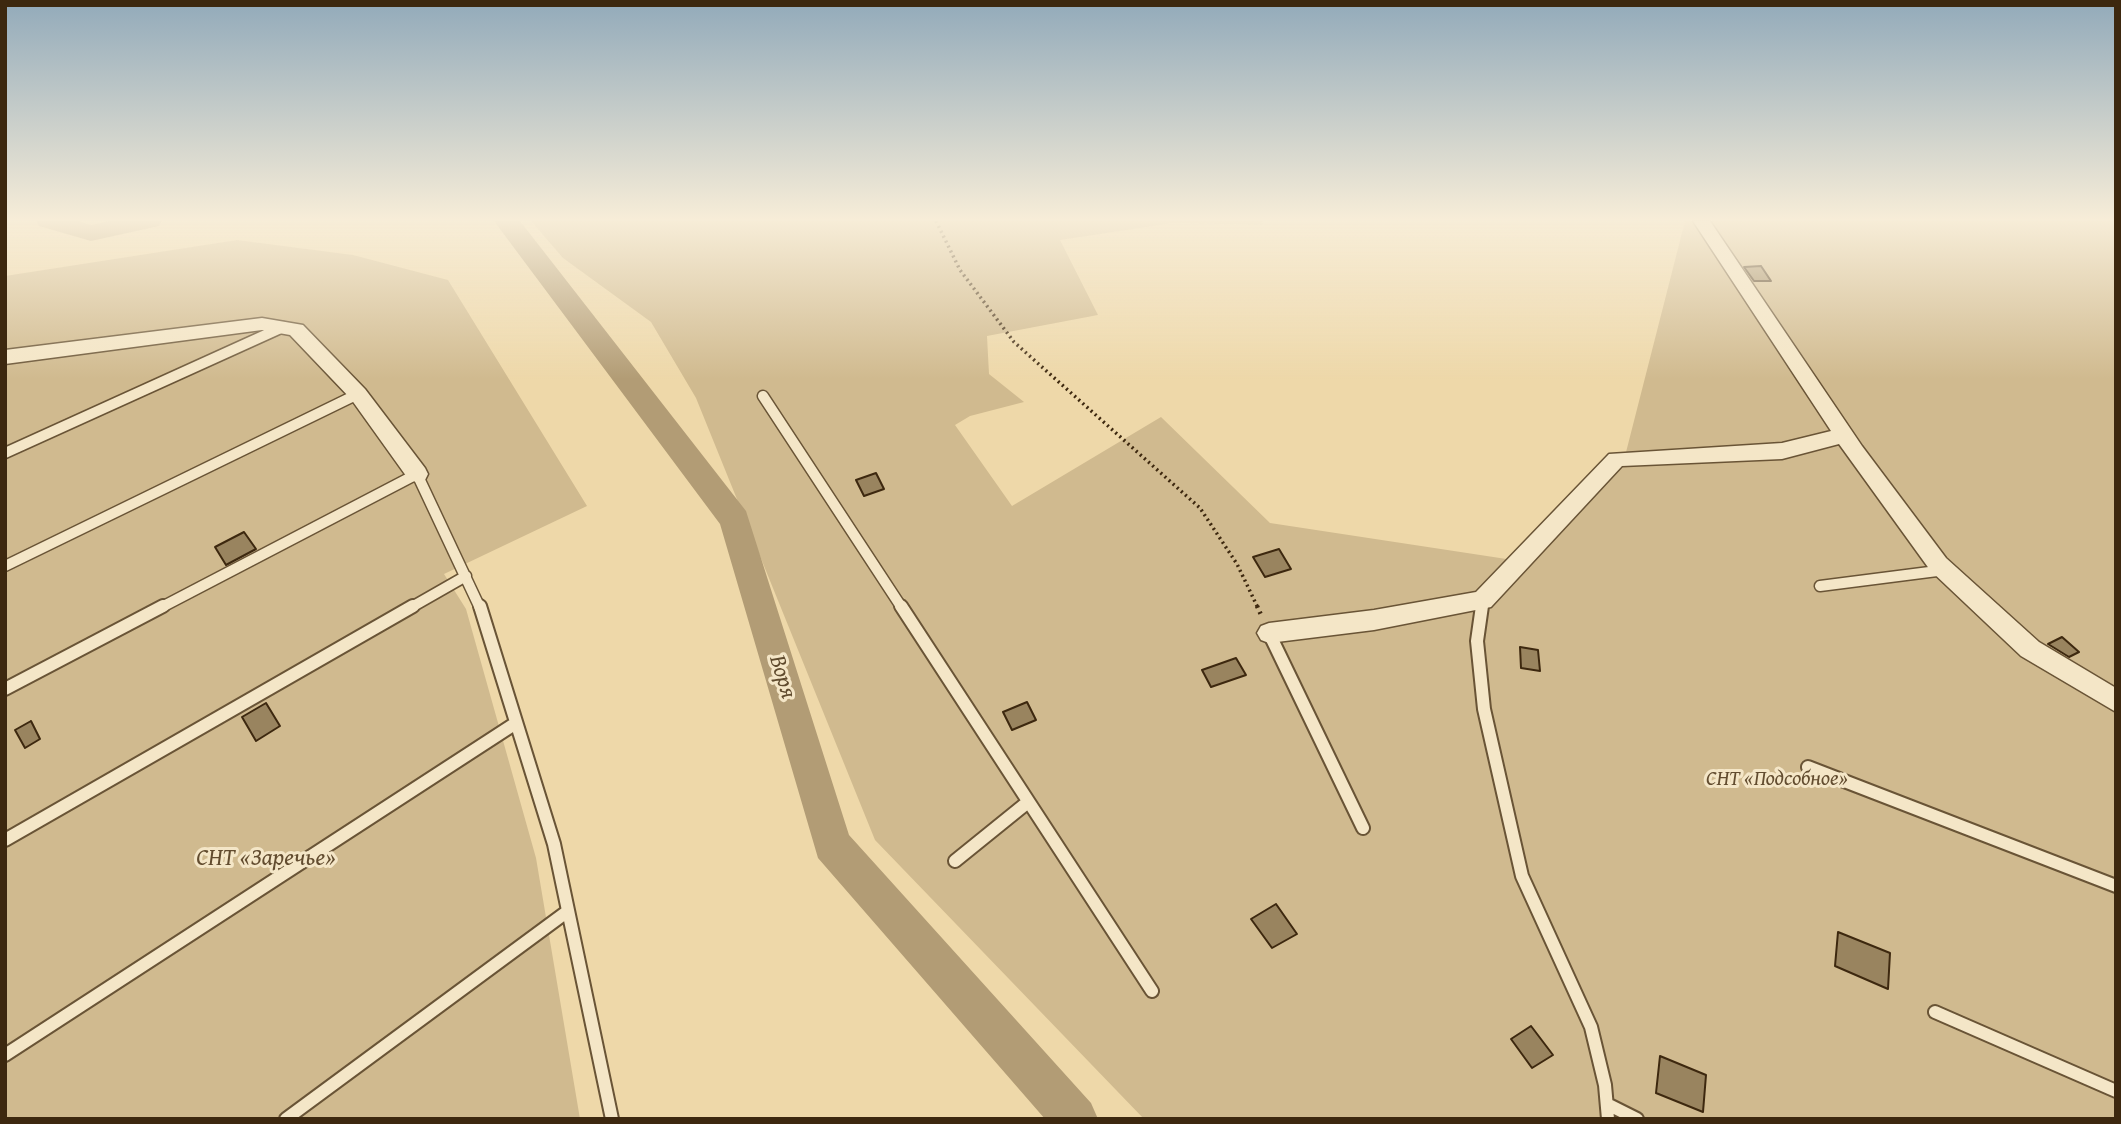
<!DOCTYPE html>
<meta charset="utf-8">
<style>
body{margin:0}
#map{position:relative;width:2121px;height:1124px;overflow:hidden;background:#eed8a9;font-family:"Gentium Book Plus",serif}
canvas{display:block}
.frame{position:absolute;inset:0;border:7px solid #3d280f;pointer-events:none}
</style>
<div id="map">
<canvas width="2121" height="1124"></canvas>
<div class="frame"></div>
</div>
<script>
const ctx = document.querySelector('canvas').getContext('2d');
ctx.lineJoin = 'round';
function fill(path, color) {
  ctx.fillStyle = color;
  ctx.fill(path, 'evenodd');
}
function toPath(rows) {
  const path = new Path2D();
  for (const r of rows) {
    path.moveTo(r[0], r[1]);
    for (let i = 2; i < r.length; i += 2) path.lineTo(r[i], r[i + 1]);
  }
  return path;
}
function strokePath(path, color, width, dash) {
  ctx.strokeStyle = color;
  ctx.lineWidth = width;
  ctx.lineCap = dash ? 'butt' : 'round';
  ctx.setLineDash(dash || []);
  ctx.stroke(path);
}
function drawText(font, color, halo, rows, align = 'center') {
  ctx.font = font + ' "Gentium Book Plus",serif';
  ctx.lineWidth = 6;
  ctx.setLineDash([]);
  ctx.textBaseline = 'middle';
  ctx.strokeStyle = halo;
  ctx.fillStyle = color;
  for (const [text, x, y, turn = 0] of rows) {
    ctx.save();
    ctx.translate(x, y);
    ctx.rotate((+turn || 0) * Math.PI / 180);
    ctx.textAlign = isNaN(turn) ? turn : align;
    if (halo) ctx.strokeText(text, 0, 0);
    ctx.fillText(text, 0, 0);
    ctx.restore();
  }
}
const green = toPath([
 [531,221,1262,221,1263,225,1173,223,1060,240,1098,315,987,336,989,374,1024,402,970,416,955,425,1012,506,1161,417,1270,523,1513,560,1623,464,1685,221,2116,221,2116,1119,1144,1119,875,840,696,398,651,322,563,258],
 [237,240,353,255,448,280,587,506,444,574,466,609,536,858,580,1119,5,1119,5,276]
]);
const river = toPath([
 [36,221,78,221,91,225,109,221,162,221,159,226,91,241,39,226,36,221],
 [494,221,520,221,746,511,849,835,1091,1103,1098,1119,1045,1119,818,858,720,524,494,221]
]);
const building = toPath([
 [1761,266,1771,281,1754,281,1744,267,1761,266],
 [876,473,884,489,864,496,856,480,876,473],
 [244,532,256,549,226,565,215,547,244,532],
 [1279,549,1291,569,1265,577,1253,557,1279,549],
 [2062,637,2079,652,2069,657,2048,644,2062,637],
 [1520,647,1538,650,1540,671,1521,668,1520,647],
 [1236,658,1246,675,1211,687,1202,670,1236,658],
 [1027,702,1036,720,1012,730,1003,712,1027,702],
 [266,703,280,726,256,741,242,717,266,703],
 [31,721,40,739,25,748,15,730,31,721],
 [1276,904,1297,934,1272,948,1251,919,1276,904],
 [1838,932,1890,953,1888,989,1835,966,1838,932],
 [1531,1026,1553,1055,1532,1068,1511,1039,1531,1026],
 [1660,1056,1706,1075,1703,1112,1656,1093,1660,1056]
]);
const pathFar1 = toPath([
 [936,221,960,270,1014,342,1200,508,1237,564,1258,608]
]);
const path = toPath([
 [1257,606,1262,617]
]);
const serviceFar1 = toPath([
 [763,396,902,608],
 [5,453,283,327],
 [5,566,358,394],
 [1820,586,1945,570],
 [160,608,417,474,480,608],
 [410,608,466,576],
 [1482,608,1483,600]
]);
const service = toPath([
 [480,606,554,844,612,1119],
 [901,606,1152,991],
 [1482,606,1477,641,1484,709,1522,876,1591,1027,1605,1085,1608,1119],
 [1269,633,1363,828],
 [5,689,163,606],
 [1808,767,2116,886],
 [5,840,413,606],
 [955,861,1028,802],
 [1935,1012,2116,1091],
 [5,1055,516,723],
 [1607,1104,1637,1119],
 [286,1119,568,911]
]);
const minor = toPath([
 [1693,221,1710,221,1862,446,1946,558,2039,642,2116,688,2116,712,2021,656,1930,570,1839,444,1782,459,1622,466,1491,607,1374,630,1269,643,1261,640,1257,633,1261,626,1269,623,1374,610,1476,592,1609,454,1782,443,1831,431,1693,221],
 [262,318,303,325,365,389,425,468,428,474,425,480,417,482,409,480,351,399,290,335,262,330,5,364,5,350,262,318]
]);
const parkNames = [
 ["СНТ «Подсобное»",1777,780]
];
const waterNames = [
 ["Воря",782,677,73]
];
const nearParknames = [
 ["СНТ «Заречье»",266,859]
];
fill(green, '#d0ba8f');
fill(river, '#b29c75');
fill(building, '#99845f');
strokePath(building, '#3d280f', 2);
strokePath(serviceFar1, '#695436', 13);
strokePath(service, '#695436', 16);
strokePath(minor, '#695436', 3);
strokePath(pathFar1, '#3d280f', 3.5, [2, 3.5]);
strokePath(path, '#3d280f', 4.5, [2, 4.5]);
strokePath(serviceFar1, '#f4e6c7', 10);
strokePath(service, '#f4e6c7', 12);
fill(minor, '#f4e6c7');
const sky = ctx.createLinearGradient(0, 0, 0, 379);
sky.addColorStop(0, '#92aaba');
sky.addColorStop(0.58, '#f7edd8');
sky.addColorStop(1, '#f7edd800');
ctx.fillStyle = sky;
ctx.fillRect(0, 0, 2121, 379);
drawText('italic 21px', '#624c2f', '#f4e6c7', parkNames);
drawText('italic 23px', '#604b2e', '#f4e6c7', waterNames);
drawText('italic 24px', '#624c2f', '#f4e6c7', nearParknames);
</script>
